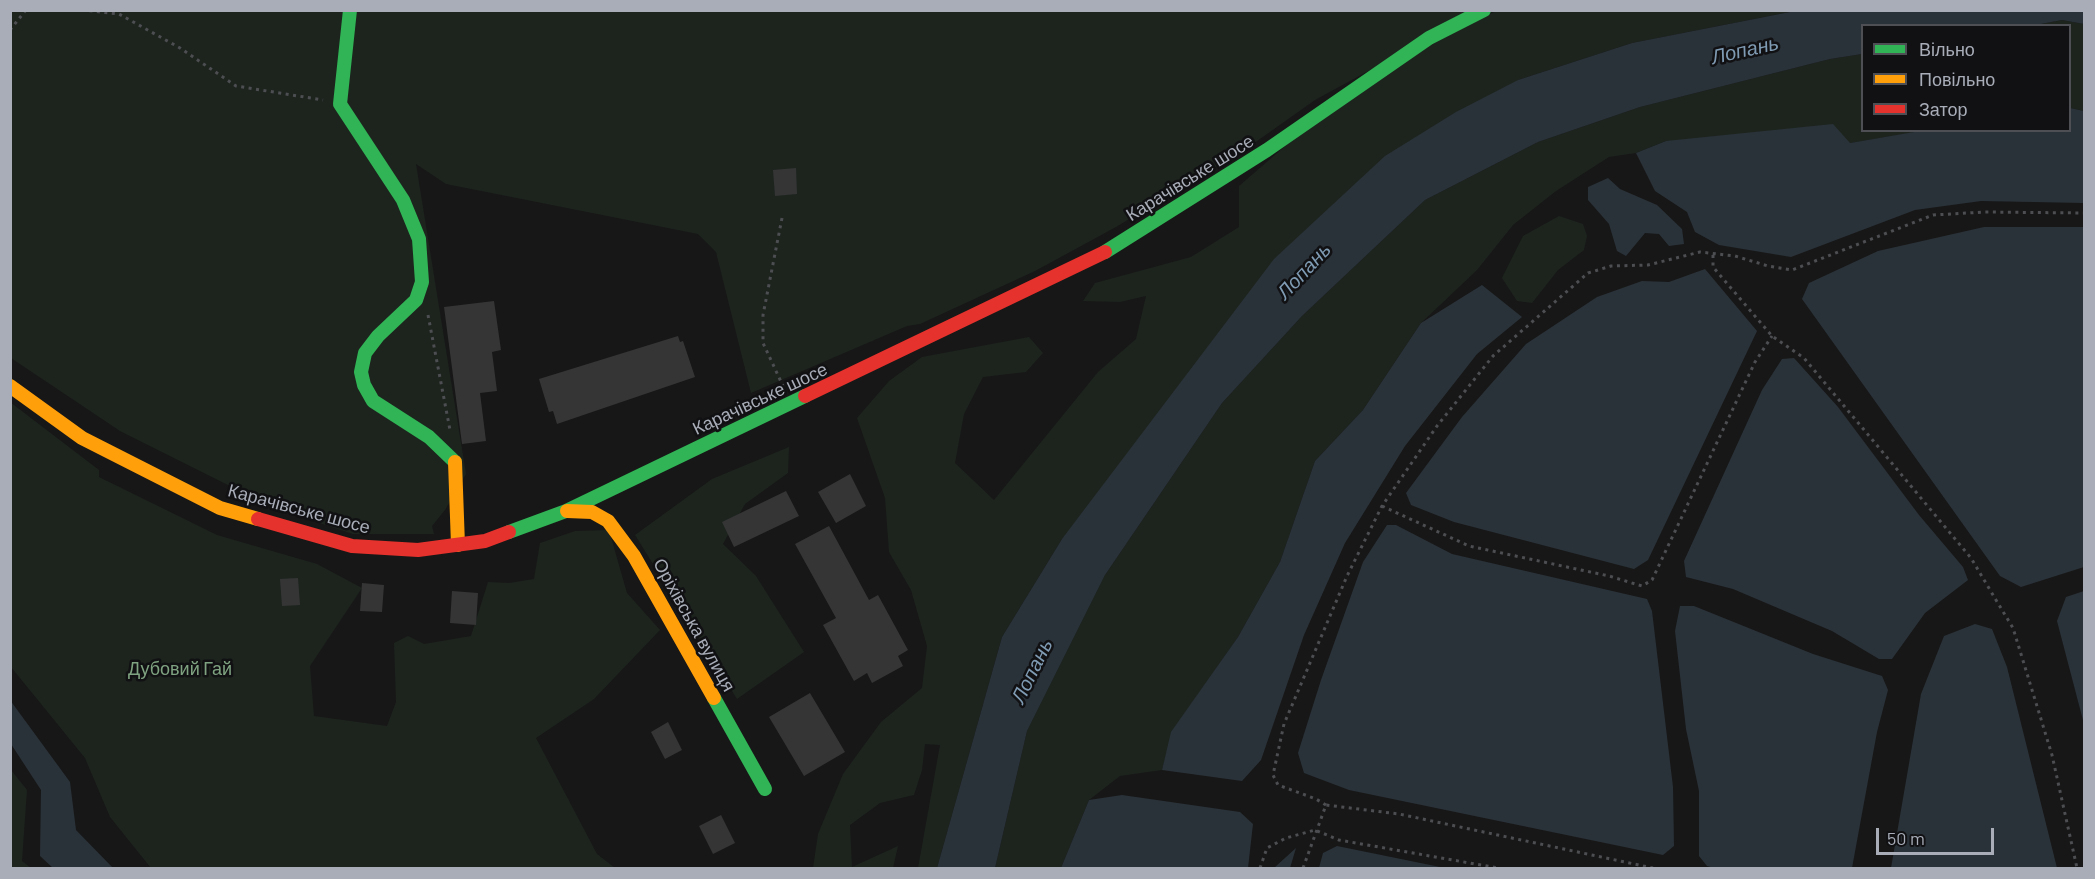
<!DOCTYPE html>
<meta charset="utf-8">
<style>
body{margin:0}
#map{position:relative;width:2095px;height:879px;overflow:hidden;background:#171717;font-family:Barlow,sans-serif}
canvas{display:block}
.frame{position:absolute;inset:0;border:12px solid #a8adb8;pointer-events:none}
.legend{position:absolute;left:1861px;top:24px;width:210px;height:108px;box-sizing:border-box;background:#111113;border:2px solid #4d4f55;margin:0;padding:8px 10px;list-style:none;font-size:18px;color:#a8adb8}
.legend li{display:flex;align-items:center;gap:12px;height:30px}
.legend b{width:30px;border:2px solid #4d4f55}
.scale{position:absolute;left:1876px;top:828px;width:118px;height:27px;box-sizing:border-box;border:3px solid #a8adb8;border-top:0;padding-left:8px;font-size:18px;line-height:21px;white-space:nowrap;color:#a8adb8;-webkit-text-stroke:4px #111113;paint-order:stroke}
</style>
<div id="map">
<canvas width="2095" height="879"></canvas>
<div class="frame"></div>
<ul class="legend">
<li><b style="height:8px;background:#30b455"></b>Вільно</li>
<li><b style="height:8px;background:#ff9f0a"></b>Повільно</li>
<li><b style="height:8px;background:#e5322d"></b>Затор</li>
</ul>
<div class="scale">50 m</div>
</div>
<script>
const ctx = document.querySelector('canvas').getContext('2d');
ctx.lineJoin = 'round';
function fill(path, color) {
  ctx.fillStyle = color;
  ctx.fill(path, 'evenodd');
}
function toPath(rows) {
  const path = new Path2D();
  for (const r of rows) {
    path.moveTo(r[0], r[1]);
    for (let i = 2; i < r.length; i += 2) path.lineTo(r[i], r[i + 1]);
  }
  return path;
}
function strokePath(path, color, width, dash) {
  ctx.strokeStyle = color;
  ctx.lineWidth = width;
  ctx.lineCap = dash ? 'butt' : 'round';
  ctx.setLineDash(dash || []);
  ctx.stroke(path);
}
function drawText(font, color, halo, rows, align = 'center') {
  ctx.font = font + ' Barlow,sans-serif';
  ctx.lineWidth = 5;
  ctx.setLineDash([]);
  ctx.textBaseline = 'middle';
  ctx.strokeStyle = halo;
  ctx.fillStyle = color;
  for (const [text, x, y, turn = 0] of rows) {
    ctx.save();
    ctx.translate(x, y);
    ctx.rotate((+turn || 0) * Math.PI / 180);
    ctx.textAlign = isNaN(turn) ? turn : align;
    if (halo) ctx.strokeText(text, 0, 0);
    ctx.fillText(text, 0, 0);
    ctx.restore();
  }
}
const green = toPath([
 [1500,10,1795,11,1632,43,1518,80,1062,539,1002,637,937,868,918,868,940,745,925,744,922,770,914,795,880,803,850,825,852,867,898,846,893,868,813,868,818,834,843,774,881,722,922,688,927,646,911,590,889,552,885,498,857,418,889,381,922,357,1029,337,1043,353,1026,372,983,377,964,414,955,463,994,500,1098,372,1136,339,1146,296,1120,302,1083,301,1095,283,1191,257,1239,227,1239,186,1335,103,1436,34,1315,100,1250,146,1116,227,1035,271,920,324,907,326,751,393,716,252,698,234,446,184,416,164,466,474,445,510,432,526,434,534,353,534,274,508,120,431,11,358,10,11,1480,11,1447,29],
 [2062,20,2084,24,2084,111,2070,108,2070,26,2030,26],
 [1862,54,1862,130,1920,131,1918,132,1850,143,1666,141,1636,153,1609,157,1556,191,1513,225,1477,270,1421,323,1363,410,1315,461,1280,562,1238,637,1172,732,1162,770,1120,776,1089,800,1061,868,995,868,1027,731,1105,575,1222,403,1302,316,1425,200,1538,142,1640,107,1830,59],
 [1559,216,1583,224,1587,236,1584,250,1558,270,1532,303,1517,301,1502,278,1523,236],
 [10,402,99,470,99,477,217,535,317,564,362,588,310,666,314,716,387,726,396,702,394,643,408,636,424,644,471,636,488,582,509,583,534,579,540,543,575,531,609,530,627,593,660,630,594,699,536,738,597,854,615,868,151,868,110,817,85,758,11,667],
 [789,447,788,473,745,504,723,544,756,576,804,652,737,699,635,535,712,479],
 [11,770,27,790,22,861,31,868,11,868]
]);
const water = toPath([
 [1795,11,2084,10,2084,24,2062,20,2030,26,1862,26,1862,54,1830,59,1640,107,1538,142,1425,200,1302,316,1222,403,1105,575,1027,731,995,868,937,868,1002,637,1062,539,1274,259,1385,156,1456,112,1518,80,1632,43],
 [2070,108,2084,111,2084,203,1981,201,1915,210,1791,257,1719,245,1695,232,1687,212,1655,191,1636,153,1666,141,1833,124,1850,143,1920,131,2070,130],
 [1608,178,1620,189,1657,205,1682,229,1684,244,1669,246,1659,234,1645,233,1626,256,1617,251,1609,224,1588,200,1588,187],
 [1984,227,2084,227,2084,567,2021,587,2000,576,1802,299,1809,283,1878,251],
 [1705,269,1757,331,1648,560,1634,569,1454,522,1411,505,1406,493,1462,417,1526,344,1597,297,1642,281,1669,282],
 [1482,285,1522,317,1477,354,1405,446,1345,543,1304,635,1261,760,1242,781,1162,770,1171,732,1238,637,1280,562,1315,461,1363,410,1421,323],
 [1794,358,1838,407,1919,515,1963,567,1968,580,1925,613,1892,659,1879,659,1832,631,1733,589,1686,577,1684,561,1762,390,1782,359],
 [1387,525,1396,525,1452,554,1647,599,1652,611,1673,787,1674,846,1663,855,1349,790,1304,773,1298,753,1321,680,1363,562],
 [2084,591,2084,724,2057,621,2066,597],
 [1680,606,1694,606,1813,654,1882,676,1888,690,1877,732,1852,868,1714,868,1707,866,1699,856,1699,791,1686,729,1675,631],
 [1975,624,1992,629,2007,667,2057,868,1891,868,1921,694,1944,636],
 [10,700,70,782,76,830,113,868,53,868,40,856,41,790,11,744],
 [1122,795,1240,812,1253,824,1248,868,1061,868,1089,800],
 [1337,846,1445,868,1319,868,1323,853],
 [1296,848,1290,868,1275,868,1275,867]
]);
const building = toPath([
 [796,168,797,194,775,196,773,170],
 [494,301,501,350,492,352,497,391,480,393,486,441,462,444,444,307],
 [678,336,680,342,683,341,695,377,557,424,553,411,549,412,539,379],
 [850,474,866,506,836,523,818,492],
 [786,491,799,516,734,547,722,522],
 [829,526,869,600,878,595,908,650,898,656,903,666,872,683,867,673,854,681,823,625,836,618,795,544],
 [298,578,300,605,282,606,280,579],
 [362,583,384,585,382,612,360,611],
 [452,591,478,593,476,625,450,623],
 [810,693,845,752,804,776,769,717],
 [668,722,682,750,665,759,651,732],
 [721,815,735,843,713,854,699,826]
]);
const path = toPath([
 [82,10,119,14,180,48,236,86,323,100],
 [10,30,26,10],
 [782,218,763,315,763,343,783,386],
 [1713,255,1713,267,1772,336,1804,358,1971,558,1996,600,2013,628,2052,755,2077,868],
 [428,315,450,430],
 [1382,506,1469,546,1609,576,1642,586,1652,580,1755,362,1772,336],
 [1326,805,1316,799,1278,785,1273,775,1284,724,1347,576,1382,506,1437,426,1493,356,1588,273,1611,266,1648,265,1700,252,1735,256,1768,266,1792,270,1933,215,1985,212,2084,213],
 [1260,868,1267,848,1286,838,1315,830,1339,840,1498,868],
 [1303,868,1326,805,1399,814,1653,868]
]);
const fast = toPath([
 [350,10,340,104,403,200,419,239,422,282,416,300,378,336,365,353,361,372,364,385,373,401,429,437,455,462],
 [1105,252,1267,150,1429,38,1484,10],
 [509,532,566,511,805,396],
 [714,698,765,789]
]);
const slow = toPath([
 [10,386,82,438,220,508,258,519],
 [455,462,458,545],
 [567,511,592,512,608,521,634,556,714,698]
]);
const jam = toPath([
 [805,396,1105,252],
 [258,519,352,546,418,550,485,541,509,532]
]);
const streetNames = [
 ["Карачівське шосе",1190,178,-32],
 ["Карачівське шосе",760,399,-25],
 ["Карачівське шосе",299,509,15],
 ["Оріхівська вулиця",694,625,61]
];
const parkNames = [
 ["Дубовий Гай",180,669]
];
const waterNames = [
 ["Лопань",1745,50,-13],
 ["Лопань",1304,271,-47],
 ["Лопань",1032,671,-64]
];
fill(green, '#1d241e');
fill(water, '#2a3239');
fill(building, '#353536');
strokePath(path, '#4d4e52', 3, [3, 4.5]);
strokePath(fast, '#30b455', 14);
strokePath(slow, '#ff9f0a', 14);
strokePath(jam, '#e5322d', 14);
drawText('18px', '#a8adb8', '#111113', streetNames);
drawText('18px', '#7fa381', '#111113', parkNames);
drawText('italic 20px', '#7f9bb3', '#111113', waterNames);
</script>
